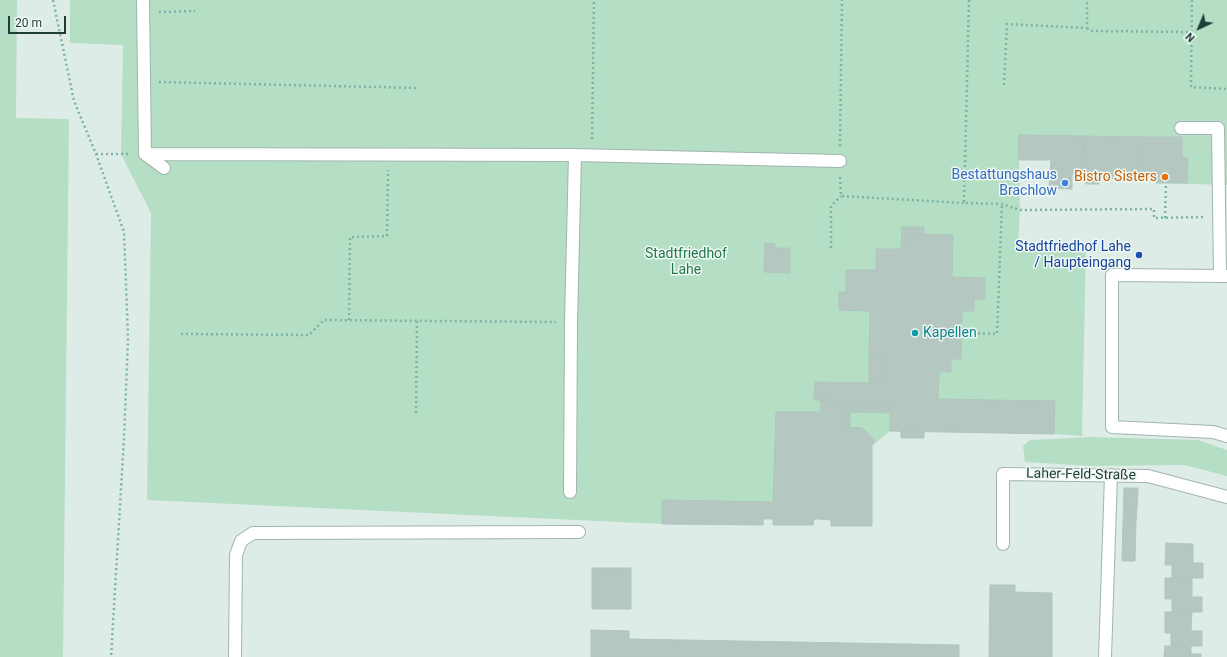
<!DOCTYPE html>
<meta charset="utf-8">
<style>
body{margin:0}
#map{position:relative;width:1227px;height:657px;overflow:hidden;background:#deece7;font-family:Roboto,sans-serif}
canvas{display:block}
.north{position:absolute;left:1179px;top:8px;width:40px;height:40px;-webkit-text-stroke:3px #eff8f4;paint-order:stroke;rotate:224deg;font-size:11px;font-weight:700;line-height:16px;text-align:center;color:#1e3d37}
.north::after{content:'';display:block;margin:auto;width:14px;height:18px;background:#1e3d37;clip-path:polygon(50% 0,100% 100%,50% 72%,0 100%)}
.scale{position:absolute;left:8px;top:16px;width:58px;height:18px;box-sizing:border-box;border:2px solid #1e3d37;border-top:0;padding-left:5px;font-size:12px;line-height:14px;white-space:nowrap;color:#1e3d37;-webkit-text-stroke:3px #eff8f4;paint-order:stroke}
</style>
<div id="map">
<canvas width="1227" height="657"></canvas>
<div class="north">N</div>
<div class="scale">20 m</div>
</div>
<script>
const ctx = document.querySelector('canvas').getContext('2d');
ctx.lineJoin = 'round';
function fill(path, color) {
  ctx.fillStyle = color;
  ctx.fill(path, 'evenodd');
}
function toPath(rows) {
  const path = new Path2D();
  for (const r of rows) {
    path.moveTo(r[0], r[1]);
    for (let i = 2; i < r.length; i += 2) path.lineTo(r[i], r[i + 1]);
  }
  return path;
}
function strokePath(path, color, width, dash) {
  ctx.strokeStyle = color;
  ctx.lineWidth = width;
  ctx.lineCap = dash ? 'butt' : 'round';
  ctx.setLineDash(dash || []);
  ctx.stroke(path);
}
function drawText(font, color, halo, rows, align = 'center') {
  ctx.font = font + ' Roboto,sans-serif';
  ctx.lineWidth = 3;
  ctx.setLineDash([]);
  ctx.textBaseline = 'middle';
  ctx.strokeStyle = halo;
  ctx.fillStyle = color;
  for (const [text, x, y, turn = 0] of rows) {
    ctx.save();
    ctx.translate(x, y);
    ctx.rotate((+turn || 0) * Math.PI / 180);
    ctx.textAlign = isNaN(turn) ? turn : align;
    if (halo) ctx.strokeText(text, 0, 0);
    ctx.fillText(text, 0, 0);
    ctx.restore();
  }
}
const green = toPath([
 [0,0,17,0,16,118,69,119,63,657,0,657],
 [70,0,1227,0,1227,185,1156,183,1156,179,1114,178,1099,178,1099,184,1086,184,1086,183,1083,182,1083,175,1072,174,1072,189,1049,188,1051,160,1019,160,1020,210,1018,246,1086,247,1082,436,1054,434,890,431,872,446,872,526,831,526,831,520,814,519,813,525,773,525,773,519,764,519,763,525,662,524,147,500,151,213,121,154,123,45,70,43],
 [1092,437,1198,440,1227,450,1227,476,1184,465,1090,466,1025,462,1023,446,1030,440]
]);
const building = toPath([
 [1019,135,1084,136,1083,175,1072,174,1072,189,1049,188,1051,160,1018,160,1019,135],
 [1084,136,1142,137,1141,179,1099,178,1099,184,1086,184,1086,183,1083,182,1084,136],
 [1142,137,1182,137,1182,157,1188,158,1187,183,1156,183,1156,179,1141,179,1142,137],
 [902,227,924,227,924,234,907,234,907,249,901,249,902,227],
 [907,234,953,235,952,277,985,278,985,299,974,299,974,311,962,311,961,359,951,359,951,372,939,372,938,399,1055,401,1054,434,890,431,890,401,814,400,815,382,882,383,883,354,869,354,870,311,839,310,839,292,846,292,846,270,876,270,876,249,907,249,907,234],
 [765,243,775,244,774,248,790,248,790,273,764,272,765,243],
 [869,354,883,354,882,383,869,383,869,354],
 [821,400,850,401,850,414,845,414,845,427,862,428,867,432,873,439,874,444,871,444,871,446,872,446,872,526,831,526,831,520,819,519,814,519,813,525,773,525,773,519,763,519,763,525,662,524,662,500,773,502,776,412,820,412,821,400],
 [850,401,890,401,890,413,850,412,850,401],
 [845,414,850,414,850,427,845,427,845,414],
 [901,431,924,432,924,438,901,438,901,431],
 [1124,488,1138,488,1138,493,1126,493,1126,506,1130,506,1129,522,1136,522,1135,561,1122,561,1124,488],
 [1126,493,1138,493,1136,522,1129,522,1130,506,1126,506,1126,493],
 [1166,543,1193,544,1193,563,1203,563,1203,578,1172,578,1172,565,1165,565,1166,543],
 [592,568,631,568,631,609,592,609,592,568],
 [1165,578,1192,578,1192,597,1202,597,1202,612,1172,612,1172,599,1165,599,1165,578],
 [990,585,1015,585,1015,592,1052,593,1052,657,989,657,990,585],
 [1165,612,1192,612,1191,631,1202,631,1202,646,1171,646,1171,633,1165,633,1165,612],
 [591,630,629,631,629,639,959,645,959,657,591,657,591,630],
 [1165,646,1191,646,1191,654,1201,654,1201,657,1164,657,1165,646]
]);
const path = toPath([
 [53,0,74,101,96,154,124,232,128,338,124,439,111,657],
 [969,0,964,203,1002,204,1020,210,1154,209,1154,218,1205,217],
 [1192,0,1191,87,1227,89],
 [159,12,195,11],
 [1087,28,1091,31,1192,32],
 [159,82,419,88],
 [1004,85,1007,24,1087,28,1087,0],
 [592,139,594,0],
 [840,146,842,0],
 [96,154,130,154],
 [840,177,841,196,964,203],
 [1165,218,1166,183],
 [831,248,831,206,841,196],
 [349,320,350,237,387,236,388,170],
 [973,333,997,334,1002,204],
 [181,334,309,335,324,320,556,322],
 [416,413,417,320]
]);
const minor = toPath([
 [143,0,145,154,164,168],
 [1181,128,1218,128,1220,276],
 [145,154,575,155,840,161],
 [1227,276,1112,275,1112,427,1213,432,1227,436],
 [570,492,571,322,575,155],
 [1003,544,1003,474,1148,476,1227,497],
 [235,657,236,555,241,541,253,533,579,532],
 [1105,657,1111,475]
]);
const markers = [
 [1165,177,4,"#e8710a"],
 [1065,183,4,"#3f7fe0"],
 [1139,255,4,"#1a4fb4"],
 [915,333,4,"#0f9aa8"]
];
const shopNames = [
 ["Bestattungshaus",1057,175],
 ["Brachlow",1057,191]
];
const foodNames = [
 ["Bistro Sisters",1157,177]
];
const transitNames = [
 ["Stadtfriedhof Lahe",1131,247],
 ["/ Haupteingang",1131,263]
];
const parkNames = [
 ["Stadtfriedhof",686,254],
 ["Lahe",686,270]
];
const cultureNames = [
 ["Kapellen",923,333]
];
const streetNames = [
 ["Laher-Feld-Straße",1081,475,1]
];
fill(green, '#b5dfc4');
fill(building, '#b4c7c0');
strokePath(building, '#b0c6bf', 1);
strokePath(minor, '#a1b4af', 14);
strokePath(path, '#7cb3a6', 2.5, [2, 3]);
strokePath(minor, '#fff', 12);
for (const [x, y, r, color] of markers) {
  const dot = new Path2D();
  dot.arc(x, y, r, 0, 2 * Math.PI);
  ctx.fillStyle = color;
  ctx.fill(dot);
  strokePath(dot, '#eff8f4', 1.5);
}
drawText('14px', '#366cbe', '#eff8f4', shopNames, 'right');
drawText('14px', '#c56008', '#eff8f4', foodNames, 'right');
drawText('14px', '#164399', '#eff8f4', transitNames, 'right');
drawText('14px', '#24784b', '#eff8f4', parkNames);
drawText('14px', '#0d838f', '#eff8f4', cultureNames, 'left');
drawText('14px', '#1e3d37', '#eff8f4', streetNames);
</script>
